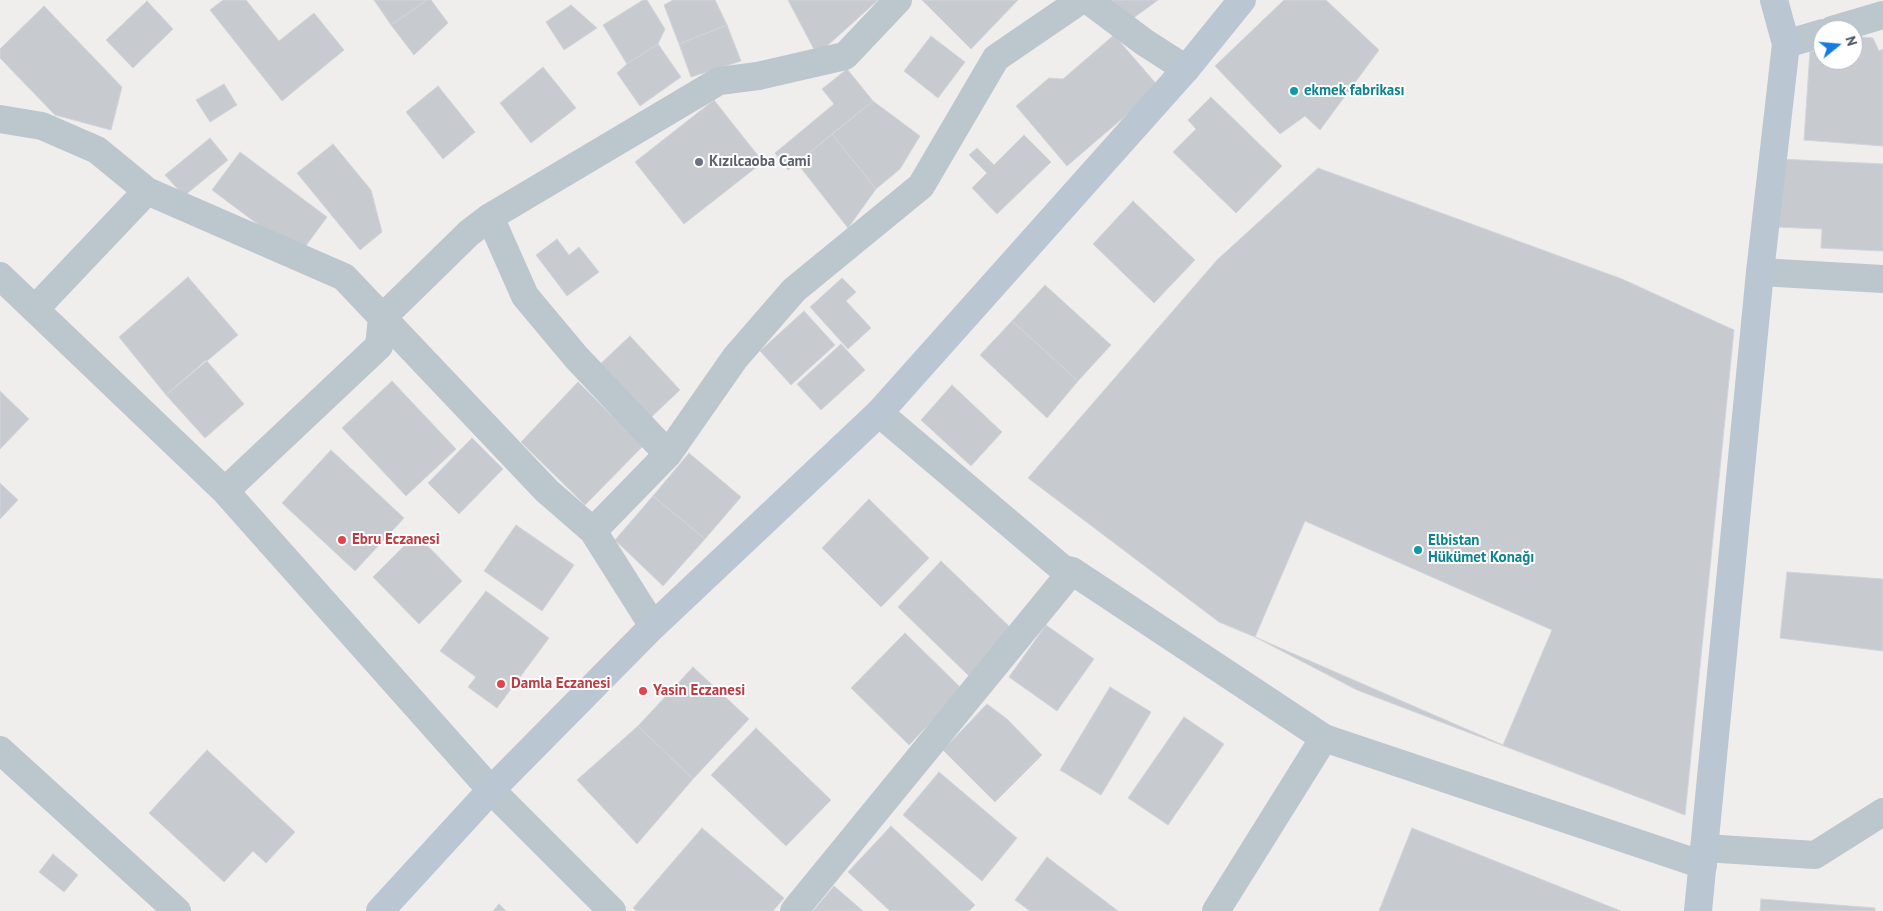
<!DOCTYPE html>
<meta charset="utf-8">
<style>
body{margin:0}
#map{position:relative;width:1883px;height:911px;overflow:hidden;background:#f0eded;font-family:"PT Sans",sans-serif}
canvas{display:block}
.north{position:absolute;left:1813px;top:20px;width:50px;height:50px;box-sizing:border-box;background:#fff;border:1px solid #b5babd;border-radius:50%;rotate:73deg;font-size:14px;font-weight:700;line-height:20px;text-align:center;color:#45525b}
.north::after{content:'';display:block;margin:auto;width:18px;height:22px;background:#167ce1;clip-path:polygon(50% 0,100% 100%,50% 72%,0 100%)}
</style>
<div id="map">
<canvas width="1883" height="911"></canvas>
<div class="north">N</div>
</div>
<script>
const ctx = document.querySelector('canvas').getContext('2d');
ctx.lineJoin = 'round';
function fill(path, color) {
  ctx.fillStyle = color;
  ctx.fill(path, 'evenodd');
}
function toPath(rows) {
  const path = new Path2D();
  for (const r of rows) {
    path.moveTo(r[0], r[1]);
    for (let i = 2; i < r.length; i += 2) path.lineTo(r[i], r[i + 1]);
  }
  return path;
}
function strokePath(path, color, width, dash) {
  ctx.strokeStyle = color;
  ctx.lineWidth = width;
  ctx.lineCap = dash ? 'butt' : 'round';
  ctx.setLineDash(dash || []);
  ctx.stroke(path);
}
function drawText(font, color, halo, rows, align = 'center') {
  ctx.font = font + ' "PT Sans",sans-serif';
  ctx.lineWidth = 4;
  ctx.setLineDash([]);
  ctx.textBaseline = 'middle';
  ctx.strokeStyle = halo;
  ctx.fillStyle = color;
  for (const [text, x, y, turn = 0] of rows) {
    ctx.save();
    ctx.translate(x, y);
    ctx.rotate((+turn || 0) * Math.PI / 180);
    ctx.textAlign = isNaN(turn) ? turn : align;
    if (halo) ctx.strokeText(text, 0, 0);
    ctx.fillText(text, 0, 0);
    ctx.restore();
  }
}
const building = toPath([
 [223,0,246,0,279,41,314,13,344,50,282,101,210,10,223,0],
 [374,0,427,0,391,25,374,0],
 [427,0,431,0,448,23,414,55,391,25,427,0],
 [643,0,647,0,665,29,658,44,627,64,603,25,643,0],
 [673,0,715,0,727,25,679,44,664,5,673,0],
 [788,0,878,0,817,55,788,0],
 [922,0,1018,0,971,49,922,0],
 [1112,0,1158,0,1128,22,1112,0],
 [1284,0,1326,0,1379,50,1320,130,1305,116,1280,134,1215,66,1284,0],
 [147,1,173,29,133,68,106,40,147,1],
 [571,5,597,28,564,50,546,22,571,5],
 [44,6,122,87,111,130,55,115,0,58,0,49,44,6],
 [727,25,741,61,691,77,679,44,727,25],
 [1114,35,1159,87,1067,166,1016,106,1049,78,1063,79,1114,35],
 [931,36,965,62,938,98,904,71,931,36],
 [1853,36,1873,38,1879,51,1883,49,1883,146,1804,140,1810,51,1823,52,1823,60,1853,60,1853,36],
 [658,44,681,77,640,106,617,73,627,64,658,44],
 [543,67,576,108,531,143,500,103,543,67],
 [847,69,873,101,788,170,775,153,834,104,822,89,847,69],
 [224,84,237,105,210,122,196,100,224,84],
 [438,86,475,132,443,159,406,112,438,86],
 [1211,97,1282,166,1236,213,1173,152,1196,129,1188,120,1211,97],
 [714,100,763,162,684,224,635,162,714,100],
 [873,101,920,136,900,169,876,189,832,134,873,101],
 [832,134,876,189,848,228,797,163,832,134],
 [1024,135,1051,162,997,214,972,188,987,173,969,155,977,148,994,165,1024,135],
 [210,138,228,160,184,196,165,175,210,138],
 [333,144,371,190,382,232,360,250,297,173,333,144],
 [240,152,327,217,299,255,212,190,240,152],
 [1779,159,1883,164,1883,251,1821,248,1822,229,1776,227,1779,159],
 [1318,168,1622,279,1734,330,1685,815,1357,690,1255,637,1219,622,1028,478,1217,260,1318,168],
 [1133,201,1195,260,1154,303,1093,244,1133,201],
 [557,239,569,255,579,247,599,272,567,296,536,255,557,239],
 [188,277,238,335,166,395,119,337,188,277],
 [842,278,856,292,846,301,871,328,848,349,810,307,842,278],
 [1045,285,1111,345,1078,381,1012,321,1045,285],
 [804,311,835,345,791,385,760,351,804,311],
 [1012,321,1078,381,1047,418,980,355,1012,321],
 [630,336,680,390,646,422,596,368,630,336],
 [841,344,865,370,821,410,797,384,841,344],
 [206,360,244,404,205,438,166,395,206,360],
 [392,381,456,449,406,496,342,428,392,381],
 [578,382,643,446,585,505,521,442,578,382],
 [952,385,1002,432,971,466,921,420,952,385],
 [0,391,29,419,0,449,0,391],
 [472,438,503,469,459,514,428,483,472,438],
 [331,450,404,518,355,571,282,503,331,450],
 [689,453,741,497,705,539,653,496,689,453],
 [0,483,18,500,0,519,0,483],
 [653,496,705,539,663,586,615,540,653,496],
 [869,499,929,558,881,607,822,548,869,499],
 [1305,521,1552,630,1503,745,1255,637,1305,521],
 [516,525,574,565,542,611,484,571,516,525],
 [416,534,462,581,419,624,373,577,416,534],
 [941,561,1013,630,969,676,898,607,941,561],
 [1787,572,1883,579,1883,651,1780,638,1787,572],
 [486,591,549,638,497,708,468,687,476,677,440,651,486,591],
 [1046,625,1094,659,1057,711,1009,677,1046,625],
 [905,633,962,689,909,745,851,688,905,633],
 [693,667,749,719,693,779,638,726,693,667],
 [1110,687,1151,712,1101,795,1060,770,1110,687],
 [987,704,1007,719,1042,755,995,802,943,750,987,704],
 [1184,717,1224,744,1168,825,1128,798,1184,717],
 [638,726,693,779,637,844,577,780,638,726],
 [756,728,831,800,786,846,711,775,756,728],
 [207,750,295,832,266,863,253,851,224,882,149,813,207,750],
 [939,772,1017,838,982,881,903,815,939,772],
 [891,826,975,905,969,911,890,911,848,872,891,826],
 [702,828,784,898,773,911,637,911,633,908,702,828],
 [1412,828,1621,911,1379,911,1412,828],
 [53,854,78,875,64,892,39,872,53,854],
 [1047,857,1118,911,1030,911,1015,900,1047,857],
 [834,886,863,911,813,911,834,886],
 [1761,899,1875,908,1875,911,1760,911,1761,899],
 [499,904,506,911,493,911,499,904]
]);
const minor = toPath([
 [1088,0,1144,42,1186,69],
 [0,119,42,126,97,150,147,191,35,309],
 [147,191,344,277,547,491,593,531],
 [490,217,525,296,576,357,668,454],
 [1760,272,1883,279],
 [0,276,225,491,491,790,612,911],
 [879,413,1063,569,1072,571,1324,738,1703,865],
 [225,491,379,346,382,318,469,233,490,217,719,81,758,76,845,56,898,0],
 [653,626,593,531,668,454,735,358,794,290,921,186,996,58,1081,0],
 [0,750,177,911],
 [1704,848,1815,855,1883,812],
 [794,911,1072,571],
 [1216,911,1324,738]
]);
const tertiary = toPath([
 [1832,30,1883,15],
 [1786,44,1823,33]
]);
const secondary = toPath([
 [380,911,491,790,653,626,879,413,1186,69,1242,0],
 [1698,911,1760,272,1786,44,1774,0]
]);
const markers = [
 [1294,91,5,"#0f9aa8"],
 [699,162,5,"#6b7280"],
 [342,540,5,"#e0444e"],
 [1418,550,5,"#0f9aa8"],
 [501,684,5,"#e0444e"],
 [643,691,5,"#e0444e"]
];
const cultureNames = [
 ["ekmek fabrikası",1304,91],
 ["Elbistan",1428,541],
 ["Hükümet Konağı",1428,558]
];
const worshipNames = [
 ["Kızılcaoba Cami",709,162]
];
const healthNames = [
 ["Ebru Eczanesi",352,540],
 ["Damla Eczanesi",511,684],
 ["Yasin Eczanesi",653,691]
];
fill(building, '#c7cbd0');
strokePath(building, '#d1d4d9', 1);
strokePath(minor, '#bbc6cd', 28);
strokePath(tertiary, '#bbc6cd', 28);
strokePath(secondary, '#bac7d2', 28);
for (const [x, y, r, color] of markers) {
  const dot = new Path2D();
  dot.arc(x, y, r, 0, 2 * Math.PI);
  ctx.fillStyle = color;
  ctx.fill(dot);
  strokePath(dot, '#fff', 2);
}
drawText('bold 15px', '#0d838f', '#fff', cultureNames, 'left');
drawText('bold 15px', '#5b616d', '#fff', worshipNames, 'left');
drawText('bold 15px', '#be3a42', '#fff', healthNames, 'left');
</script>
